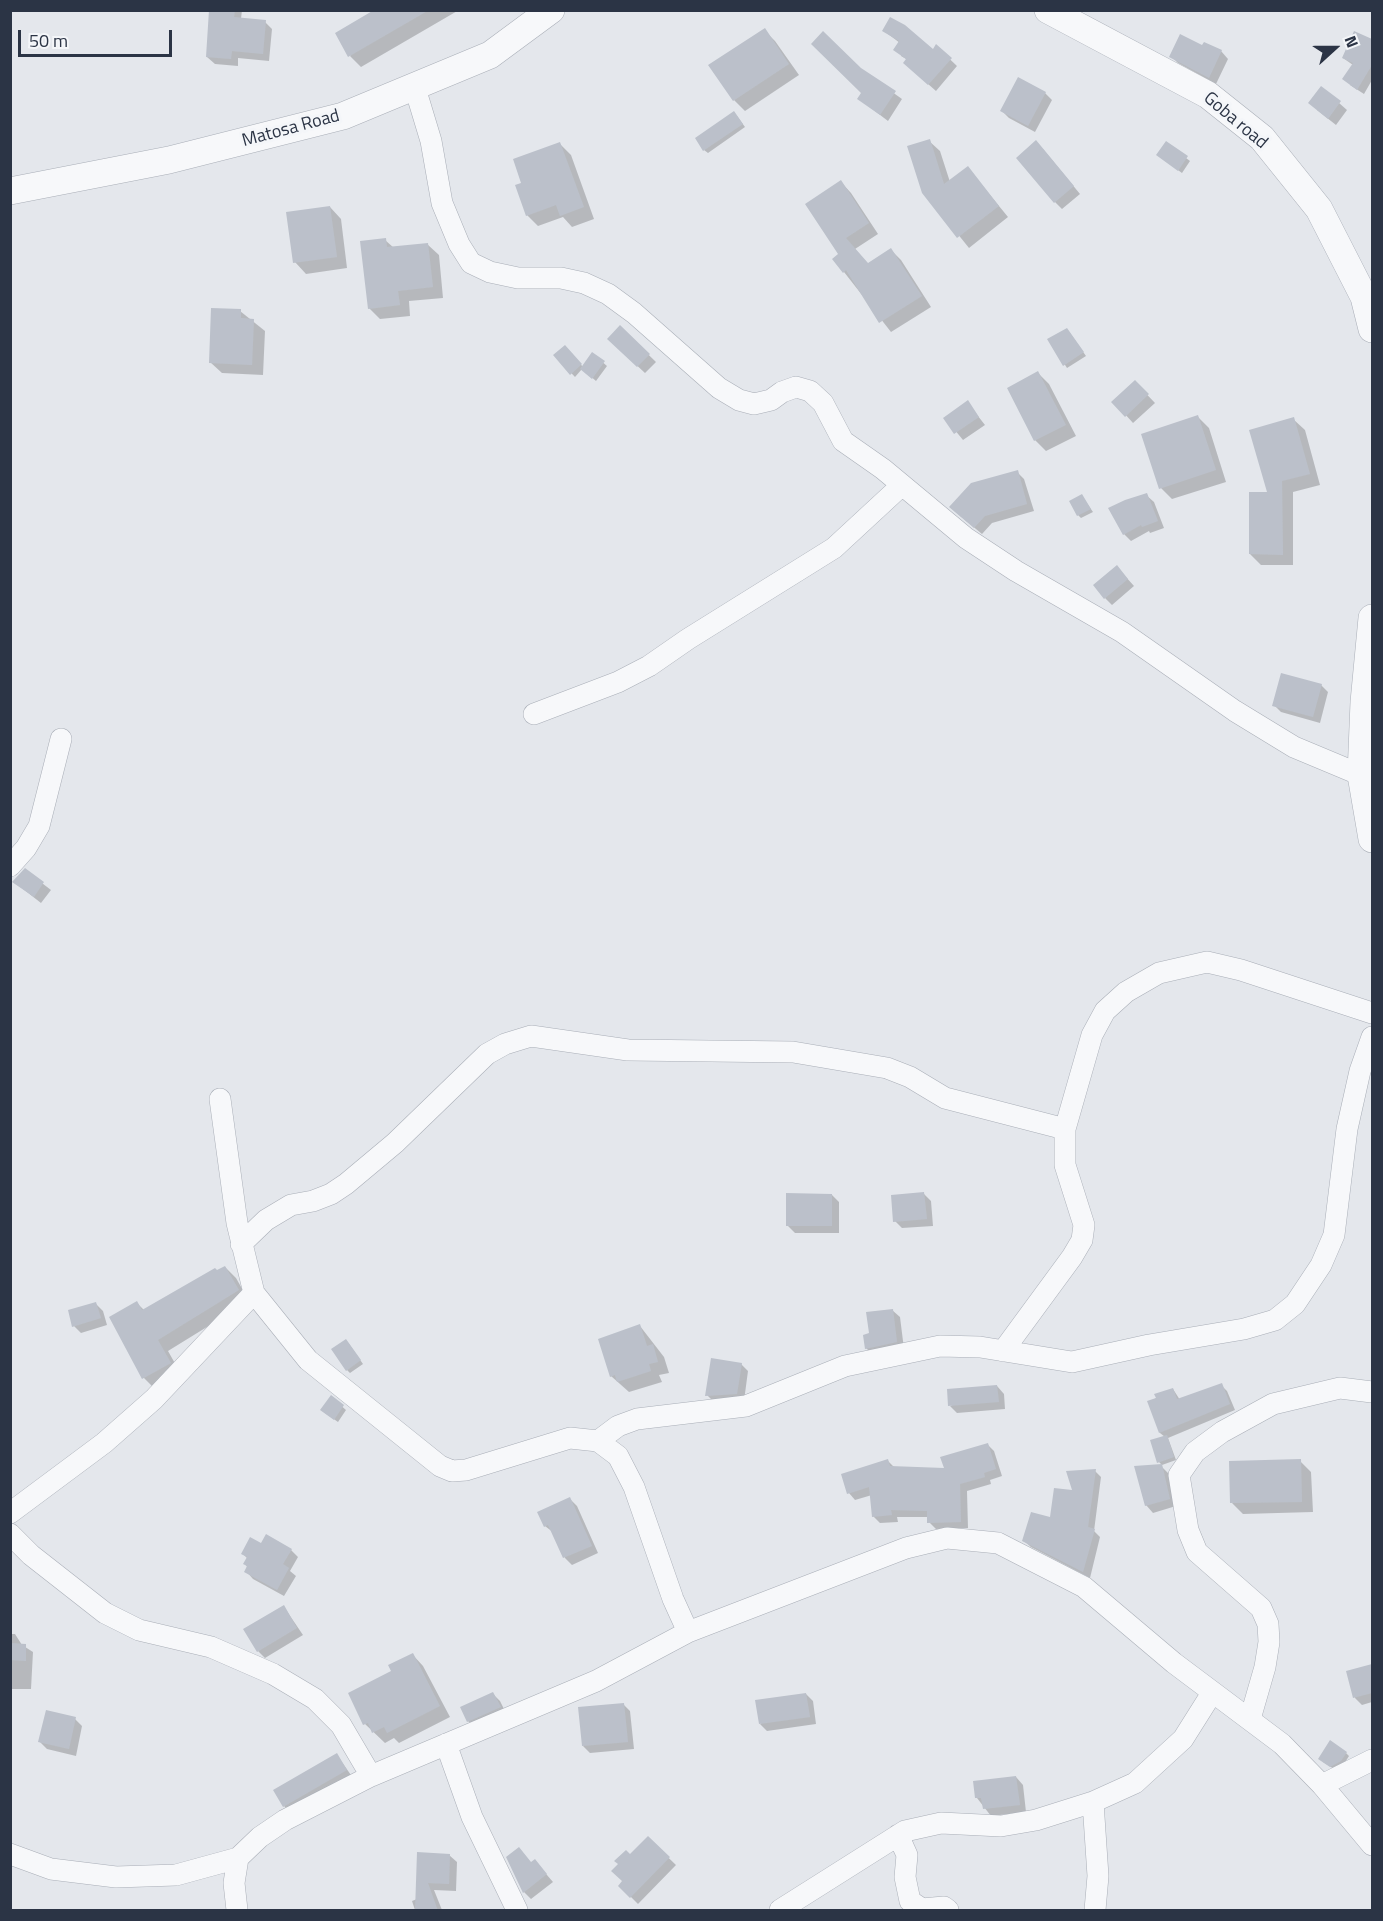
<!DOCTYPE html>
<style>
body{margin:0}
#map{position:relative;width:1383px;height:1921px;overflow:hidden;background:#e4e7ec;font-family:"Titillium Web",sans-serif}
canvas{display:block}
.frame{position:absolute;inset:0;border:12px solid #2b3445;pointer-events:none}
.north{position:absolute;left:1305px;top:18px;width:60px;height:60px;-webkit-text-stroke:4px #f4f6f9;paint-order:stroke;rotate:69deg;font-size:16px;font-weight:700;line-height:24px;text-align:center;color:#2b3445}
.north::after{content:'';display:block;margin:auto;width:21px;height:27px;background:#2b3445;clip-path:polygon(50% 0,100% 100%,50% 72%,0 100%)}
.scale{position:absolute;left:18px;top:30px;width:154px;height:27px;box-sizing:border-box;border:3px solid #2b3445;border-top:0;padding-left:8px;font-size:18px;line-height:21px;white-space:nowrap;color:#2b3445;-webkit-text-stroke:4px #f4f6f9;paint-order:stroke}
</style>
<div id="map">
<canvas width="1383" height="1921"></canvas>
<div class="frame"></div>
<div class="north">N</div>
<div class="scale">50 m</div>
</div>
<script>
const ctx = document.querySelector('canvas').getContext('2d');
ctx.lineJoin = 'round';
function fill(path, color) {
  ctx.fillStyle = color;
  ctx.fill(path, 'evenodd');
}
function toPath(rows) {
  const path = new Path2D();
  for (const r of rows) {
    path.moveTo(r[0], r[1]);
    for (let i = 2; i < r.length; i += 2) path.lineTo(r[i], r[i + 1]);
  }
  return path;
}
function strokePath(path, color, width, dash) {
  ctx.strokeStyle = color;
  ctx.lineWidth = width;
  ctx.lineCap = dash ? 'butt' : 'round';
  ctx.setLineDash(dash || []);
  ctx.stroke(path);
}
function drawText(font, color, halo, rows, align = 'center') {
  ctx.font = font + ' "Titillium Web",sans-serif';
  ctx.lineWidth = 6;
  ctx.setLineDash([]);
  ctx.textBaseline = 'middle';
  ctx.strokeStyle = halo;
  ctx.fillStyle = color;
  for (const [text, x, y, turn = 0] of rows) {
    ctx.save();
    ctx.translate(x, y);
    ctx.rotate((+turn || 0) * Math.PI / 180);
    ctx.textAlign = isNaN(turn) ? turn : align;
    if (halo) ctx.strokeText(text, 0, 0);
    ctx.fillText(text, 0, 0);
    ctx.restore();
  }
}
const shadow = toPath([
 [210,10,242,10,241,19,265,22,272,29,269,61,238,58,238,66,215,64,207,57],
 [377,10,459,10,361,67,350,56],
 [764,30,775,41,799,75,745,111,734,100],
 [884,31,933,52,936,46,957,66,936,91,911,69,908,60,901,56,900,43],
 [1355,33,1372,41,1372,80,1364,94,1350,85,1353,65,1343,58],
 [1203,47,1221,51,1228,59,1216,84,1178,63,1171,56],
 [860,69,902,99,888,121,859,99,863,93],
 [1322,88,1347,110,1336,125,1317,110],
 [1045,93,1052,100,1035,132,1009,118,1002,111],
 [737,116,745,127,708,153,704,150],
 [929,141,940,151,950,182,968,168,1008,217,969,248,924,192],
 [1166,143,1190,161,1182,173,1161,158],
 [560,144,571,155,594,219,572,227,563,217,538,226,527,215],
 [1043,149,1080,194,1062,209,1055,202],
 [841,182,851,193,878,234,855,249,868,264,891,250,901,260,931,307,891,332,844,272,840,254],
 [330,207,341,219,347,268,306,274,295,262],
 [385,240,394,248,427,244,439,255,443,298,409,301,410,316,380,319,369,308],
 [240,311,265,331,263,375,222,373,210,362],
 [620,327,656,362,645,373,616,346],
 [1070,333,1086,356,1067,368,1049,340],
 [565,347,583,367,593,354,607,366,596,381,582,369,575,377,555,356],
 [1038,373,1049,384,1076,436,1046,451,1035,440],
 [1135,382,1155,403,1133,423,1114,402],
 [967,402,985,425,963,440,945,418],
 [1198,417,1209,428,1226,482,1172,499,1161,488],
 [1293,419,1305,430,1320,485,1293,492,1293,565,1261,565,1250,554],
 [1017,472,1024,479,1034,511,992,523,982,534,958,514],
 [1146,495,1154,502,1164,528,1150,533,1149,531,1131,541,1124,534],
 [1082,496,1093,512,1081,518,1078,515],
 [1117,567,1134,586,1112,605,1105,598],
 [1321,685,1328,692,1320,723,1281,712,1274,705],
 [25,870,51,890,41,903,14,882],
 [924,1194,931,1201,933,1226,902,1228,895,1221],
 [832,1195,839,1202,839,1233,795,1233,787,1225],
 [225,1267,236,1278,249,1301,168,1351,181,1374,155,1389,144,1378,111,1317,137,1303,144,1310],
 [96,1304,103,1311,107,1325,81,1333,74,1326],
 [892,1310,900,1317,904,1349,873,1355,866,1348,871,1335],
 [640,1326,664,1357,669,1373,659,1375,662,1382,629,1392,611,1376],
 [349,1344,363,1364,350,1373,347,1370],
 [741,1364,748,1371,744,1401,714,1402,707,1395],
 [1221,1385,1227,1391,1235,1410,1168,1438,1176,1460,1162,1465,1159,1462,1165,1437,1160,1433,1149,1402,1173,1389,1180,1400],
 [997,1386,1004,1394,1005,1409,957,1413,950,1406],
 [331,1397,346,1410,338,1422,325,1413],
 [987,1444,994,1451,1002,1476,990,1480,991,1484,967,1491,968,1528,936,1529,929,1522,929,1517,897,1517,898,1522,880,1523,873,1516,872,1495,855,1500,849,1493,888,1461,895,1468,946,1469],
 [1300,1461,1311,1472,1313,1512,1243,1514,1232,1503],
 [1161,1466,1168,1473,1176,1506,1153,1513,1146,1505],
 [1095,1471,1101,1477,1094,1531,1100,1537,1090,1578,1031,1547,1024,1541,1052,1519],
 [570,1499,577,1506,598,1553,572,1565,565,1558,554,1533,545,1526],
 [262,1545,291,1550,298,1557,290,1571,296,1576,284,1596,253,1579,246,1571,248,1568,245,1564,248,1559,243,1554],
 [284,1607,303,1635,265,1658,258,1651],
 [10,1634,15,1634,22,1645,33,1652,31,1689,10,1689],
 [412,1654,423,1666,450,1717,399,1743,394,1738,385,1743,365,1724,393,1672],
 [1372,1665,1372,1702,1362,1705,1355,1698,1348,1672],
 [493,1694,500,1701,507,1715,475,1728,468,1721],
 [806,1694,813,1701,816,1724,767,1731,760,1724],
 [623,1704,630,1711,634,1749,590,1753,583,1746],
 [75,1719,82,1726,76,1756,47,1749,40,1742],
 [1346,1753,1349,1756,1344,1764,1334,1769,1323,1762],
 [337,1755,353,1778,291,1813,284,1806],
 [1016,1777,1023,1785,1026,1812,991,1816,977,1798],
 [648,1838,676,1865,638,1904,620,1886,624,1881,630,1856],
 [418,1854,449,1855,457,1862,456,1891,434,1890,442,1910,415,1910,412,1901,417,1899],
 [508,1858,532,1863,535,1861,553,1882,531,1899,524,1892]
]);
const building = toPath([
 [209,10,235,10,234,17,266,20,263,54,232,51,231,59,206,57],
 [374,10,429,10,348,57,335,33],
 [890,17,905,25,933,49,936,44,952,58,928,85,903,63,906,59,893,50,899,41,882,31],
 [765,28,789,64,733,101,708,65],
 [823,31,861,68,896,91,880,115,857,99,861,93,811,44],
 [1354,31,1372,39,1372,65,1357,90,1342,79,1353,63,1342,58],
 [1180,34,1202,45,1204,42,1222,50,1209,78,1169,57],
 [1018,77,1046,92,1028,126,1000,111],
 [1321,86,1341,101,1328,119,1308,103],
 [734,111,743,124,703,151,695,138],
 [930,139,944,184,968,166,999,206,957,238,922,193,907,146],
 [1036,140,1074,186,1054,203,1016,158],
 [1166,141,1188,156,1178,171,1156,155],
 [560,142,584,207,560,216,556,205,526,216,515,185,521,183,513,159],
 [841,180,869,223,846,238,868,263,891,248,922,296,879,323,846,270,843,273,832,259,838,254,805,204],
 [330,206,337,257,293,263,286,212],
 [386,238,387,247,428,243,433,287,398,291,400,305,368,309,360,241],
 [211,308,241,309,241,318,254,319,252,365,209,363],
 [620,325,650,354,637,367,607,339],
 [1067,328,1084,352,1063,366,1047,339],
 [565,345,582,364,570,375,553,355],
 [592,352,605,361,592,379,580,369],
 [1038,371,1066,425,1034,441,1007,388],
 [1135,380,1149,394,1125,417,1111,402],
 [968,400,979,417,954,434,943,418],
 [1198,415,1216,470,1159,489,1141,434],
 [1294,417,1310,474,1282,481,1283,555,1249,554,1249,492,1267,492,1249,430],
 [1018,470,1027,504,985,516,974,528,949,507,971,483],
 [1147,493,1158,521,1142,527,1141,525,1123,535,1108,508,1125,500],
 [1082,494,1091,509,1077,516,1069,501],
 [1117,565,1128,579,1104,599,1093,585],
 [1281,673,1322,684,1313,717,1272,706],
 [25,868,44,882,34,897,12,882],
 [924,1192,927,1219,893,1222,891,1195],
 [786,1193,832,1194,832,1226,786,1226],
 [225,1266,239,1290,158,1340,171,1363,142,1379,109,1317,137,1301,142,1310,215,1268,217,1270],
 [96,1302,101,1318,72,1327,68,1310],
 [893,1309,897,1342,865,1349,863,1335,869,1333,866,1312],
 [640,1324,647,1346,653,1344,658,1362,649,1364,651,1371,617,1382,615,1375,610,1377,598,1339],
 [346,1339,361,1360,346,1371,331,1349],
 [711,1358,742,1363,737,1394,705,1396],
 [1222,1383,1230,1404,1159,1433,1147,1401,1156,1398,1154,1394,1173,1388,1177,1399],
 [997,1385,999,1402,948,1406,947,1389],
 [331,1395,344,1405,334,1420,320,1410],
 [1167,1435,1174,1457,1157,1463,1150,1440],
 [988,1443,996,1469,984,1473,985,1477,960,1484,961,1522,927,1523,927,1511,891,1510,892,1515,872,1517,869,1487,847,1494,841,1474,888,1459,890,1466,944,1468,940,1457],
 [1301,1459,1302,1502,1230,1503,1229,1461],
 [1162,1464,1170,1499,1145,1506,1134,1466],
 [1096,1469,1088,1527,1095,1529,1083,1572,1022,1541,1031,1512,1050,1517,1054,1488,1072,1490,1066,1471],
 [570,1497,592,1546,563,1558,548,1525,544,1527,537,1512],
 [266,1534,292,1549,283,1564,289,1568,277,1590,244,1572,247,1566,243,1564,247,1557,241,1554,250,1537,261,1543],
 [284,1605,297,1628,257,1652,243,1629],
 [10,1643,26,1644,26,1661,10,1660],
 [413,1653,440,1706,387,1733,384,1727,372,1733,368,1723,363,1725,348,1693,391,1671,388,1665],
 [1372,1664,1372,1693,1353,1698,1346,1671],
 [493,1692,501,1707,467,1722,460,1707],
 [806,1693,810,1717,759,1724,755,1700],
 [624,1703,628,1742,582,1746,578,1707],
 [46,1710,76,1717,69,1749,38,1742],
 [1330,1740,1347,1752,1341,1761,1330,1767,1318,1759],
 [337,1753,347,1770,283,1807,273,1790],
 [1016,1776,1020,1805,983,1809,981,1798,975,1798,973,1781],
 [648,1836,670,1857,630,1898,618,1886,622,1881,611,1871,618,1864,614,1861,626,1850,630,1854],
 [519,1847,531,1862,535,1859,547,1874,523,1893,506,1857],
 [417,1852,450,1854,449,1884,428,1883,438,1911,415,1911]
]);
const minor = toPath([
 [415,88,431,141,442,203,459,244,471,263,490,272,518,278,561,278,584,283,608,294,634,313,719,388,739,400,754,404,771,400,782,392,796,387,810,391,823,403,843,441,883,469,966,538,1016,571,1122,632,1235,711,1294,747,1361,775],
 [534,714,618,682,649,666,688,639,834,548,901,486],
 [10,866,26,848,39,826,61,739],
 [220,1099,237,1223,254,1293,308,1360,440,1466,452,1471,466,1470,570,1438,598,1441,618,1456,634,1487,673,1599,688,1632],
 [241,1244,266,1220,291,1205,313,1201,331,1194,346,1184,395,1143,487,1054,505,1044,531,1036,628,1050,793,1052,887,1068,910,1077,945,1098,1065,1129],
 [1003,1351,1072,1257,1082,1240,1084,1225,1065,1165,1065,1129,1092,1035,1105,1011,1126,992,1159,973,1207,962,1241,970,1372,1013],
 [598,1441,618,1426,637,1419,746,1406,845,1366,940,1346,980,1347,1072,1362,1149,1345,1244,1329,1275,1320,1295,1304,1321,1265,1334,1235,1347,1129,1360,1071,1372,1037],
 [10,1513,104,1443,154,1399,254,1293],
 [10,1534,31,1555,105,1613,139,1630,211,1647,273,1674,315,1699,341,1725,371,1776],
 [1250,1719,1265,1667,1269,1642,1268,1624,1261,1608,1197,1552,1188,1530,1179,1475,1195,1452,1222,1432,1273,1404,1340,1388,1372,1392],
 [446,1744,472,1817,517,1910],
 [1322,1785,1372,1760],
 [1093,1802,1098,1876,1095,1910],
 [898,1835,907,1855,905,1877,910,1901,922,1909,944,1907,948,1910],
 [10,1854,51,1869,116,1877,176,1875,238,1858],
 [237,1910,234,1883,238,1858,260,1837,285,1820,371,1776,596,1681,688,1632,906,1548,947,1538,998,1543,1084,1587,1174,1663,1282,1744,1322,1785,1372,1845],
 [780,1910,905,1831,941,1823,1001,1826,1036,1820,1093,1802,1135,1783,1183,1739,1212,1693]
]);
const tertiary = toPath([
 [1048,10,1208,95,1262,138,1319,209,1364,297,1372,329],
 [10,191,169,160,343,116,490,55,551,10],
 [1372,618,1364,702,1361,775,1372,839]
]);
const streetNames = [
 ["Goba road",1235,121,40],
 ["Matosa Road",291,129,-15]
];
fill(shadow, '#0003');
fill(building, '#bbc0ca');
strokePath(minor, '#a9aeb7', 22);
strokePath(tertiary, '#a9aeb7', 28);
strokePath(minor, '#f7f8fa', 21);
strokePath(tertiary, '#f7f8fa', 27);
drawText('18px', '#2b3445', '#f4f6f9', streetNames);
</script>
